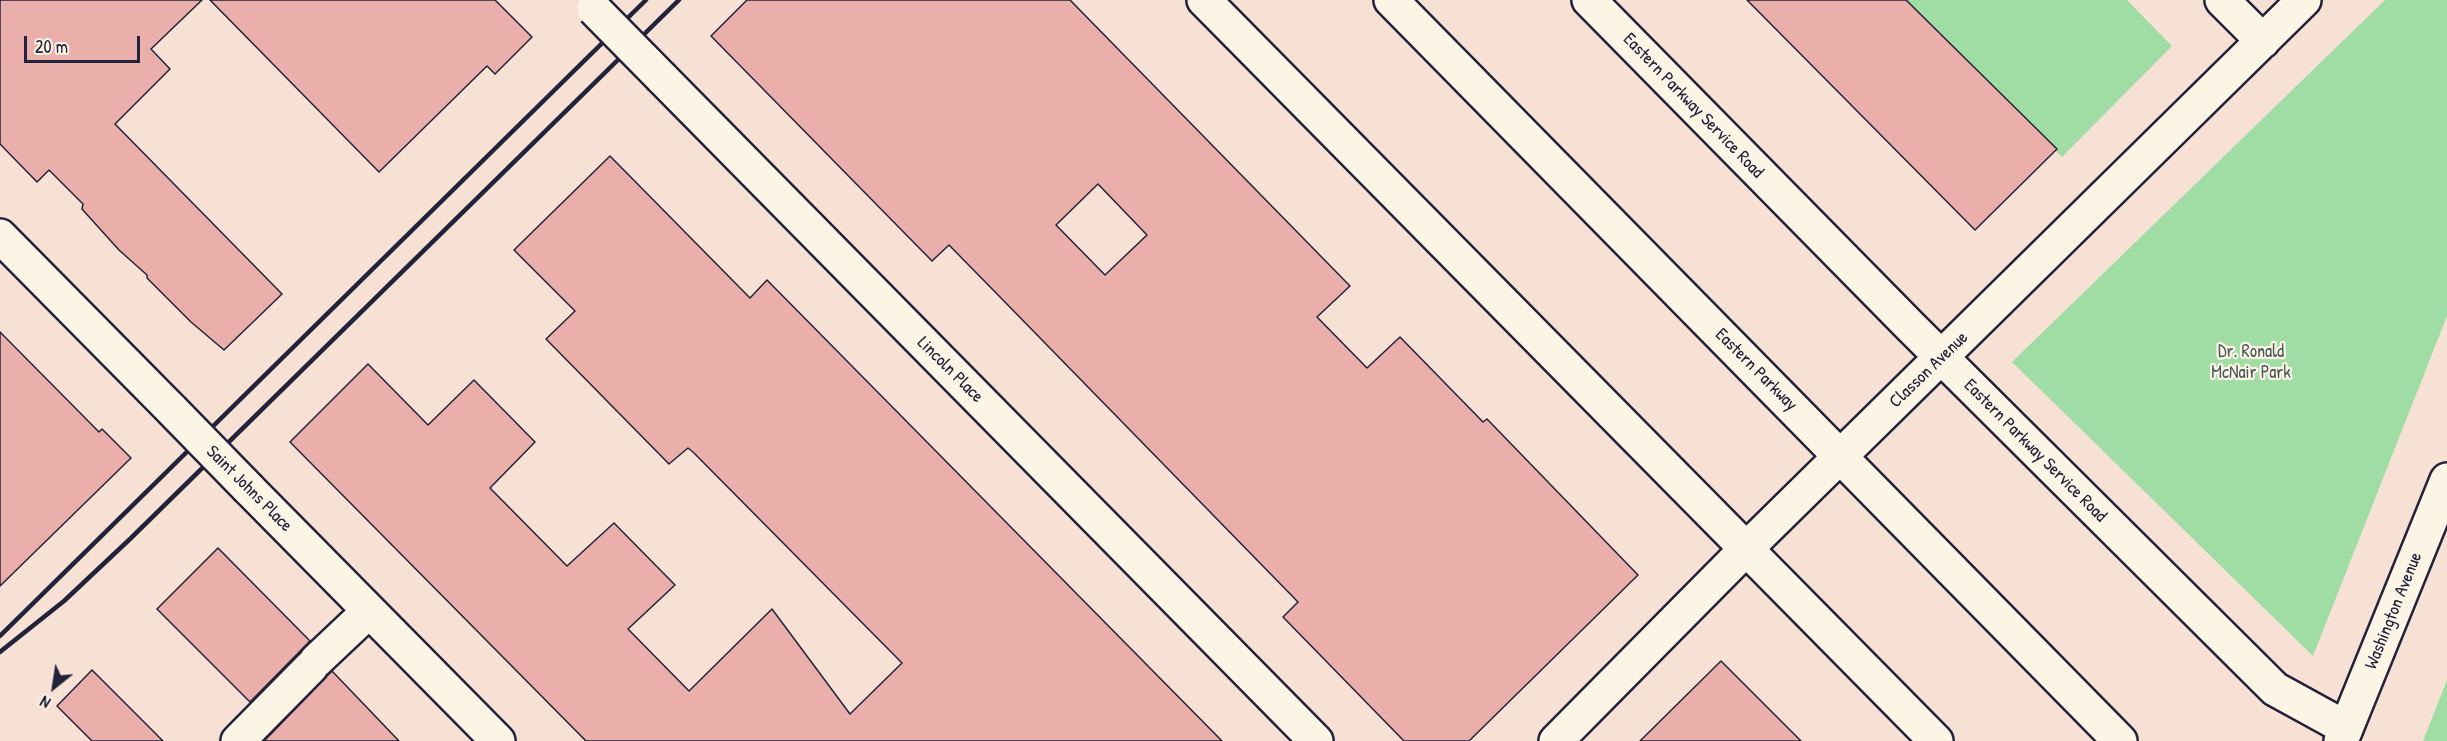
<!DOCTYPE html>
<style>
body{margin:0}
#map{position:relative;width:2447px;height:741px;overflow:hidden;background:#f7e0d4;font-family:"Patrick Hand",sans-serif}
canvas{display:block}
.north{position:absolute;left:24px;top:657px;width:60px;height:60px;-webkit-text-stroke:4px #fcf5e5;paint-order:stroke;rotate:210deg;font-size:16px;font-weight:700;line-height:24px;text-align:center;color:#22223b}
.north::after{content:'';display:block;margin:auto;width:21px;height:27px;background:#22223b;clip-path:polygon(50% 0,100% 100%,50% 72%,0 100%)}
.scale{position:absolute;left:24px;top:36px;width:116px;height:27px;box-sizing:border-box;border:3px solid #22223b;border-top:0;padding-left:8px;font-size:18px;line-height:21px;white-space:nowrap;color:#22223b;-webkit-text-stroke:4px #fcf5e5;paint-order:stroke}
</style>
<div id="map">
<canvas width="2447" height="741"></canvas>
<div class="north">N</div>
<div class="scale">20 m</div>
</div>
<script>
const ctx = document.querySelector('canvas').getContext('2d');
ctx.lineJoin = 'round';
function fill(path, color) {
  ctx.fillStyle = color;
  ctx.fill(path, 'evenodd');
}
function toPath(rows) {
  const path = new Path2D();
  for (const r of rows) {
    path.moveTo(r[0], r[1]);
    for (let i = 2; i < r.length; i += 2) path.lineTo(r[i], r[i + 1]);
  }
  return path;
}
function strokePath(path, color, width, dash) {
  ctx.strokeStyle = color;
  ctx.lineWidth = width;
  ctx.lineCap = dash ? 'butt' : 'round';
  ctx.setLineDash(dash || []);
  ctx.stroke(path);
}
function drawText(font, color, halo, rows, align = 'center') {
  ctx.font = font + ' "Patrick Hand",sans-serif';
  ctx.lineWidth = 4.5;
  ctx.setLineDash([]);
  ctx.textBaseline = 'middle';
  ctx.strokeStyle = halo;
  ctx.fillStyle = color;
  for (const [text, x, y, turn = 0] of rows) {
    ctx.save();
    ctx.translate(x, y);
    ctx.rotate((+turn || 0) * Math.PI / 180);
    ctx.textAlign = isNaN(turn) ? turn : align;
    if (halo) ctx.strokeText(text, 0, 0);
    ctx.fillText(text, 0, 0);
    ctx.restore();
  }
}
const green = toPath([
 [1906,0,2127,0,2172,46,2062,157],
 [2385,0,2447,0,2447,316,2313,656,2012,362],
 [2447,680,2447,741,2423,741]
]);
const building = toPath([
 [0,0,202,0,151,49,170,69,115,124,282,294,224,350,191,322,147,278,147,275,119,250,82,209,83,204,49,170,37,182,0,144,0,0],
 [210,0,495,0,532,37,495,74,487,66,379,172,210,0],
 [747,0,1070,0,1350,286,1317,317,1367,368,1400,337,1483,422,1487,419,1638,575,1469,741,1404,741,1283,617,1298,602,1001,298,949,245,932,261,711,36,747,0],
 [1098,184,1147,235,1105,275,1056,225,1098,184],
 [1747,0,1906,0,2057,149,1975,230,1747,0],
 [610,156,750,298,767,280,1222,741,586,741,290,442,368,364,428,425,474,380,535,442,490,488,567,566,614,523,675,585,628,629,689,691,772,609,850,714,902,663,693,452,688,448,669,464,546,339,575,311,514,250,610,156],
 [0,332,99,432,102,429,131,458,0,586,0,332],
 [218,548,310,641,250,702,157,609,218,548],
 [1721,661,1801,741,1640,741,1721,661],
 [92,670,163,741,92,741,57,706,92,670],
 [332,671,399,741,264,741,327,676,332,671]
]);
const minor = toPath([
 [1204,0,1936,741],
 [1589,0,1910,326,2275,689,2346,728],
 [2222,0,2263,41],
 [662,78,1316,741],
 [0,236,172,410],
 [249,489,498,741],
 [316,661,369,611],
 [238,741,311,667],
 [1556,741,1746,549,2304,0]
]);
const major = toPath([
 [1391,0,2120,741],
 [2341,741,2447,480]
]);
const rail = toPath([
 [0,636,646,0],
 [0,652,64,601,130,539,679,0]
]);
const minorBridge = toPath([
 [594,9,662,78],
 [172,410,249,489]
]);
const streetNames = [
 ["Eastern Parkway Service Road",1693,106,46],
 ["Lincoln Place",950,370,45],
 ["Eastern Parkway",1756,370,45],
 ["Classon Avenue",1929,370,-44],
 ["Eastern Parkway Service Road",2035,451,45],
 ["Saint Johns Place",249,489,45],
 ["Washington Avenue",2394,611,-68]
];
const parkNames = [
 ["Dr. Ronald",2251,352],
 ["McNair Park",2251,373]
];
fill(green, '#a0dda5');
fill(building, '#eaafab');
strokePath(building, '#22223b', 1.5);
strokePath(minor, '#22223b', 38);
strokePath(major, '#22223b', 38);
strokePath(minor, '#fcf5e5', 33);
strokePath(major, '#fcf5e5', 33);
strokePath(rail, '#22223b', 4.5);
strokePath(minorBridge, '#22223b', 38, []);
strokePath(minorBridge, '#fcf5e5', 33);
drawText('18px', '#22223b', '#fcf5e5', streetNames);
drawText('18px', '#485a5b', '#fcf5e5', parkNames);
</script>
